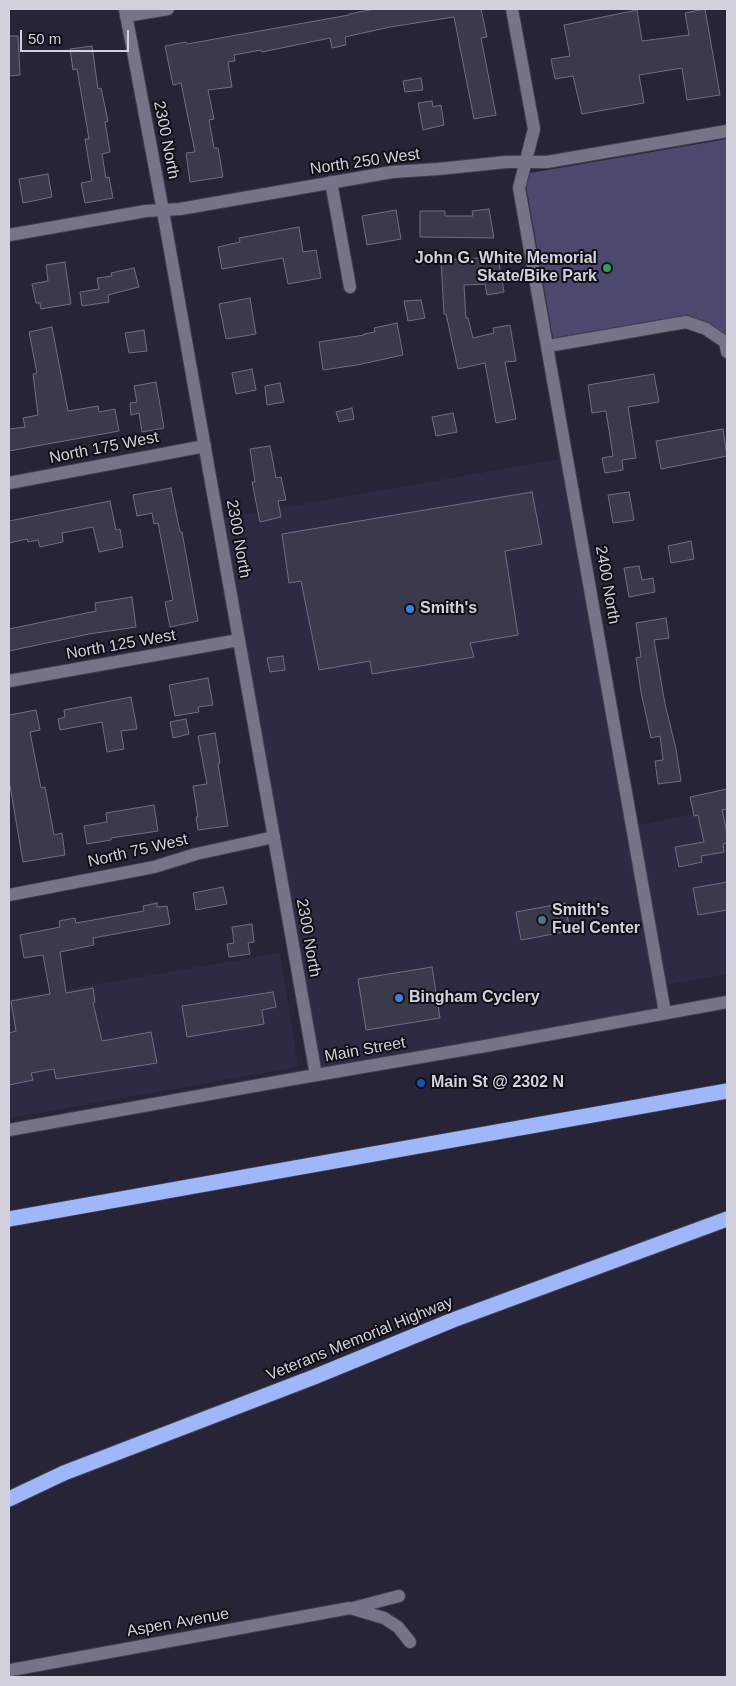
<!DOCTYPE html>
<style>
body{margin:0}
#map{position:relative;width:736px;height:1686px;overflow:hidden;background:#262436;font-family:Arial,sans-serif}
canvas{display:block}
.frame{position:absolute;inset:0;border:10px solid #d2d1dd;pointer-events:none}
.scale{position:absolute;left:20px;top:30px;width:109px;height:22px;box-sizing:border-box;border:2px solid #d2d1dd;border-top:0;padding-left:6px;font-size:15px;line-height:18px;white-space:nowrap;color:#d2d1dd;-webkit-text-stroke:4px #0f0f16;paint-order:stroke}
</style>
<div id="map">
<canvas width="736" height="1686"></canvas>
<div class="frame"></div>
<div class="scale">50 m</div>
</div>
<script>
const ctx = document.querySelector('canvas').getContext('2d');
ctx.lineJoin = 'round';
function fill(path, color) {
  ctx.fillStyle = color;
  ctx.fill(path, 'evenodd');
}
function toPath(rows) {
  const path = new Path2D();
  for (const r of rows) {
    path.moveTo(r[0], r[1]);
    for (let i = 2; i < r.length; i += 2) path.lineTo(r[i], r[i + 1]);
  }
  return path;
}
function strokePath(path, color, width, dash) {
  ctx.strokeStyle = color;
  ctx.lineWidth = width;
  ctx.lineCap = dash ? 'butt' : 'round';
  ctx.setLineDash(dash || []);
  ctx.stroke(path);
}
function drawText(font, color, halo, rows, align = 'center') {
  ctx.font = font + ' Arial,sans-serif';
  ctx.lineWidth = 4;
  ctx.setLineDash([]);
  ctx.textBaseline = 'middle';
  ctx.strokeStyle = halo;
  ctx.fillStyle = color;
  for (const [text, x, y, turn = 0] of rows) {
    ctx.save();
    ctx.translate(x, y);
    ctx.rotate((+turn || 0) * Math.PI / 180);
    ctx.textAlign = isNaN(turn) ? turn : align;
    if (halo) ctx.strokeText(text, 0, 0);
    ctx.fillText(text, 0, 0);
    ctx.restore();
  }
}
const built = toPath([
 [560,459,625,828,727,807,727,974,667,985,634,878,658,1013,319,1074,224,518],
 [280,953,298,1067,9,1118,9,999]
]);
const green = toPath([
 [727,139,727,336,711,325,687,315,553,338,524,174]
]);
const building = toPath([
 [375,9,481,9,487,37,481,38,496,115,474,119,454,17,390,27,345,37,346,45,332,48,330,38,262,52,261,50,234,55,235,61,228,62,232,87,208,90,214,119,209,120,214,148,218,148,223,177,190,182,186,153,195,152,181,83,173,85,165,46,186,42,187,44,349,15,349,14,375,9],
 [705,9,720,95,687,100,682,68,639,75,644,103,582,114,573,76,555,79,551,59,570,56,564,25,637,10,642,41,689,35,685,13,705,9],
 [9,36,18,36,20,75,9,76,9,36],
 [92,46,98,89,101,88,108,121,105,122,110,152,102,154,106,178,109,177,113,198,85,203,81,183,92,181,85,139,89,139,77,69,73,70,70,49,92,46],
 [421,78,423,90,405,92,403,81,421,78],
 [432,101,433,107,441,105,444,125,423,130,418,103,432,101],
 [48,174,52,197,23,203,19,179,48,174],
 [489,209,494,238,420,237,420,211,445,211,445,216,473,216,472,211,489,209],
 [396,210,401,239,367,245,362,216,396,210],
 [299,227,303,252,316,250,321,278,288,284,283,258,222,269,218,247,240,242,239,238,299,227],
 [498,257,504,292,487,295,485,284,464,285,466,318,468,318,473,338,494,333,493,328,510,325,516,361,505,362,516,419,496,423,485,363,458,369,446,314,444,314,441,260,498,257],
 [65,262,71,304,41,309,40,303,36,303,32,284,48,281,46,265,65,262],
 [134,268,139,287,108,295,109,302,82,306,80,292,99,289,97,278,112,276,111,273,134,268],
 [250,298,256,334,226,339,219,304,250,298],
 [421,300,425,318,408,321,404,301,421,300],
 [397,323,403,355,357,365,323,370,319,342,364,335,364,334,375,332,374,328,397,323],
 [52,327,68,411,98,406,99,412,115,409,119,431,9,451,9,429,25,427,23,418,38,415,33,374,37,373,29,332,52,327],
 [144,330,147,351,129,353,125,333,144,330],
 [252,369,256,390,236,394,232,373,252,369],
 [654,374,659,402,628,407,636,458,622,460,623,470,605,473,602,458,613,456,606,411,592,413,588,385,654,374],
 [156,382,164,428,142,432,139,413,131,415,130,403,137,402,134,386,156,382],
 [280,383,284,402,267,405,265,386,280,383],
 [352,408,354,419,339,422,336,412,352,408],
 [453,413,457,432,436,436,432,417,453,413],
 [723,429,727,456,661,469,656,441,723,429],
 [270,446,276,478,281,477,286,500,278,501,281,517,260,522,252,482,255,482,250,449,270,446],
 [171,488,180,532,182,532,198,621,170,627,165,602,173,600,158,523,154,524,152,513,137,516,133,495,171,488],
 [532,492,542,544,505,551,518,635,470,643,474,657,372,674,370,661,319,670,301,581,289,583,282,534,532,492],
 [629,492,634,520,613,523,608,495,629,492],
 [110,501,116,530,120,529,123,547,99,552,93,527,62,533,63,542,40,547,38,540,28,542,27,539,9,543,9,521,110,501],
 [691,541,694,559,671,563,668,546,691,541],
 [639,566,642,580,653,578,655,592,629,597,624,568,639,566],
 [132,597,136,627,89,634,9,651,9,629,96,611,95,603,132,597],
 [666,618,669,638,654,640,665,704,676,749,681,781,658,784,655,761,663,760,660,736,651,738,641,692,636,658,641,657,636,623,666,618],
 [283,656,285,670,270,672,267,658,283,656],
 [208,678,213,705,198,707,199,712,175,716,169,685,208,678],
 [131,697,137,729,121,731,124,749,107,752,102,722,60,730,58,719,65,717,64,710,131,697],
 [36,710,40,730,30,732,41,788,45,787,54,835,62,833,65,855,23,862,9,780,9,715,36,710],
 [186,719,189,734,173,738,170,722,186,719],
 [215,733,220,763,218,764,228,826,198,830,196,817,198,817,193,786,207,784,198,736,215,733],
 [727,789,727,809,722,810,727,833,727,843,723,844,724,852,701,856,702,862,679,867,675,847,704,842,698,815,694,816,690,797,727,789],
 [154,805,158,831,111,838,111,840,87,844,84,826,107,822,106,813,154,805],
 [727,882,727,910,698,915,693,888,727,882],
 [223,887,227,904,196,910,193,893,223,887],
 [157,903,157,907,167,906,170,924,93,938,94,945,60,952,66,993,93,988,95,1002,93,1003,102,1041,151,1032,157,1063,56,1079,54,1069,31,1073,33,1080,9,1085,9,1033,16,1031,11,1001,50,994,43,955,24,958,20,935,60,927,59,921,75,918,76,923,144,911,143,906,157,903],
 [565,903,570,931,521,940,516,912,565,903],
 [252,924,254,942,248,943,250,954,229,957,227,944,234,943,232,927,252,924],
 [432,967,440,1018,366,1030,358,979,432,967],
 [273,992,276,1007,262,1010,264,1024,187,1037,182,1006,273,992]
]);
const minor = toPath([
 [512,9,534,129,519,188,665,1013],
 [126,16,168,9],
 [331,182,350,287],
 [9,235,146,211,180,209,392,172,438,169,506,162,547,162,727,131],
 [548,346,686,322,706,329,725,342,727,352],
 [9,483,205,446],
 [9,681,239,640],
 [9,895,154,867,196,854,274,837],
 [353,1608,399,1596],
 [11,1670,350,1608,384,1618,398,1627,410,1642]
]);
const tertiary = toPath([
 [125,9,163,211,316,1075]
]);
const secondary = toPath([
 [9,1130,299,1078,491,1045,727,1002]
]);
const motorway = toPath([
 [9,1219,727,1091],
 [9,1499,64,1473,314,1377,453,1320,727,1219]
]);
const markers = [
 [607,268,5,"#2e9e5b"],
 [410,609,5,"#3f7fe0"],
 [542,920,5,"#5c6f8a"],
 [399,998,5,"#3f7fe0"],
 [421,1083,5,"#1a4fb4"]
];
const streetNames = [
 ["2300 North",166,140,79],
 ["North 250 West",365,162,-8],
 ["North 175 West",104,448,-11],
 ["2300 North",238,539,80],
 ["2400 North",607,585,80],
 ["North 125 West",121,645,-10],
 ["North 75 West",138,851,-13],
 ["2300 North",308,938,80],
 ["Main Street",365,1050,-10],
 ["Veterans Memorial Highway",360,1339,-22],
 ["Aspen Avenue",178,1623,-10]
];
const poiNames = [
 ["John G. White Memorial",597,259,"right"],
 ["Skate/Bike Park",597,277,"right"],
 ["Smith's",420,609],
 ["Smith's",552,911],
 ["Fuel Center",552,929],
 ["Bingham Cyclery",409,998],
 ["Main St @ 2302 N",431,1083]
];
fill(built, '#2d2b43');
fill(green, '#4c486e');
fill(building, '#3b394c');
strokePath(building, '#706e83', 1);
strokePath(minor, '#42404f', 14);
strokePath(tertiary, '#42404f', 14);
strokePath(secondary, '#42404f', 14);
strokePath(motorway, '#42404f', 17);
strokePath(minor, '#757489', 12);
strokePath(tertiary, '#757489', 12);
strokePath(secondary, '#757489', 12);
strokePath(motorway, '#9fb7f8', 15);
for (const [x, y, r, color] of markers) {
  const dot = new Path2D();
  dot.arc(x, y, r, 0, 2 * Math.PI);
  ctx.fillStyle = color;
  ctx.fill(dot);
  strokePath(dot, '#0f0f16', 2);
}
drawText('16px', '#d2d1dd', '#0f0f16', streetNames);
drawText('bold 16px', '#d2d1dd', '#0f0f16', poiNames, 'left');
</script>
